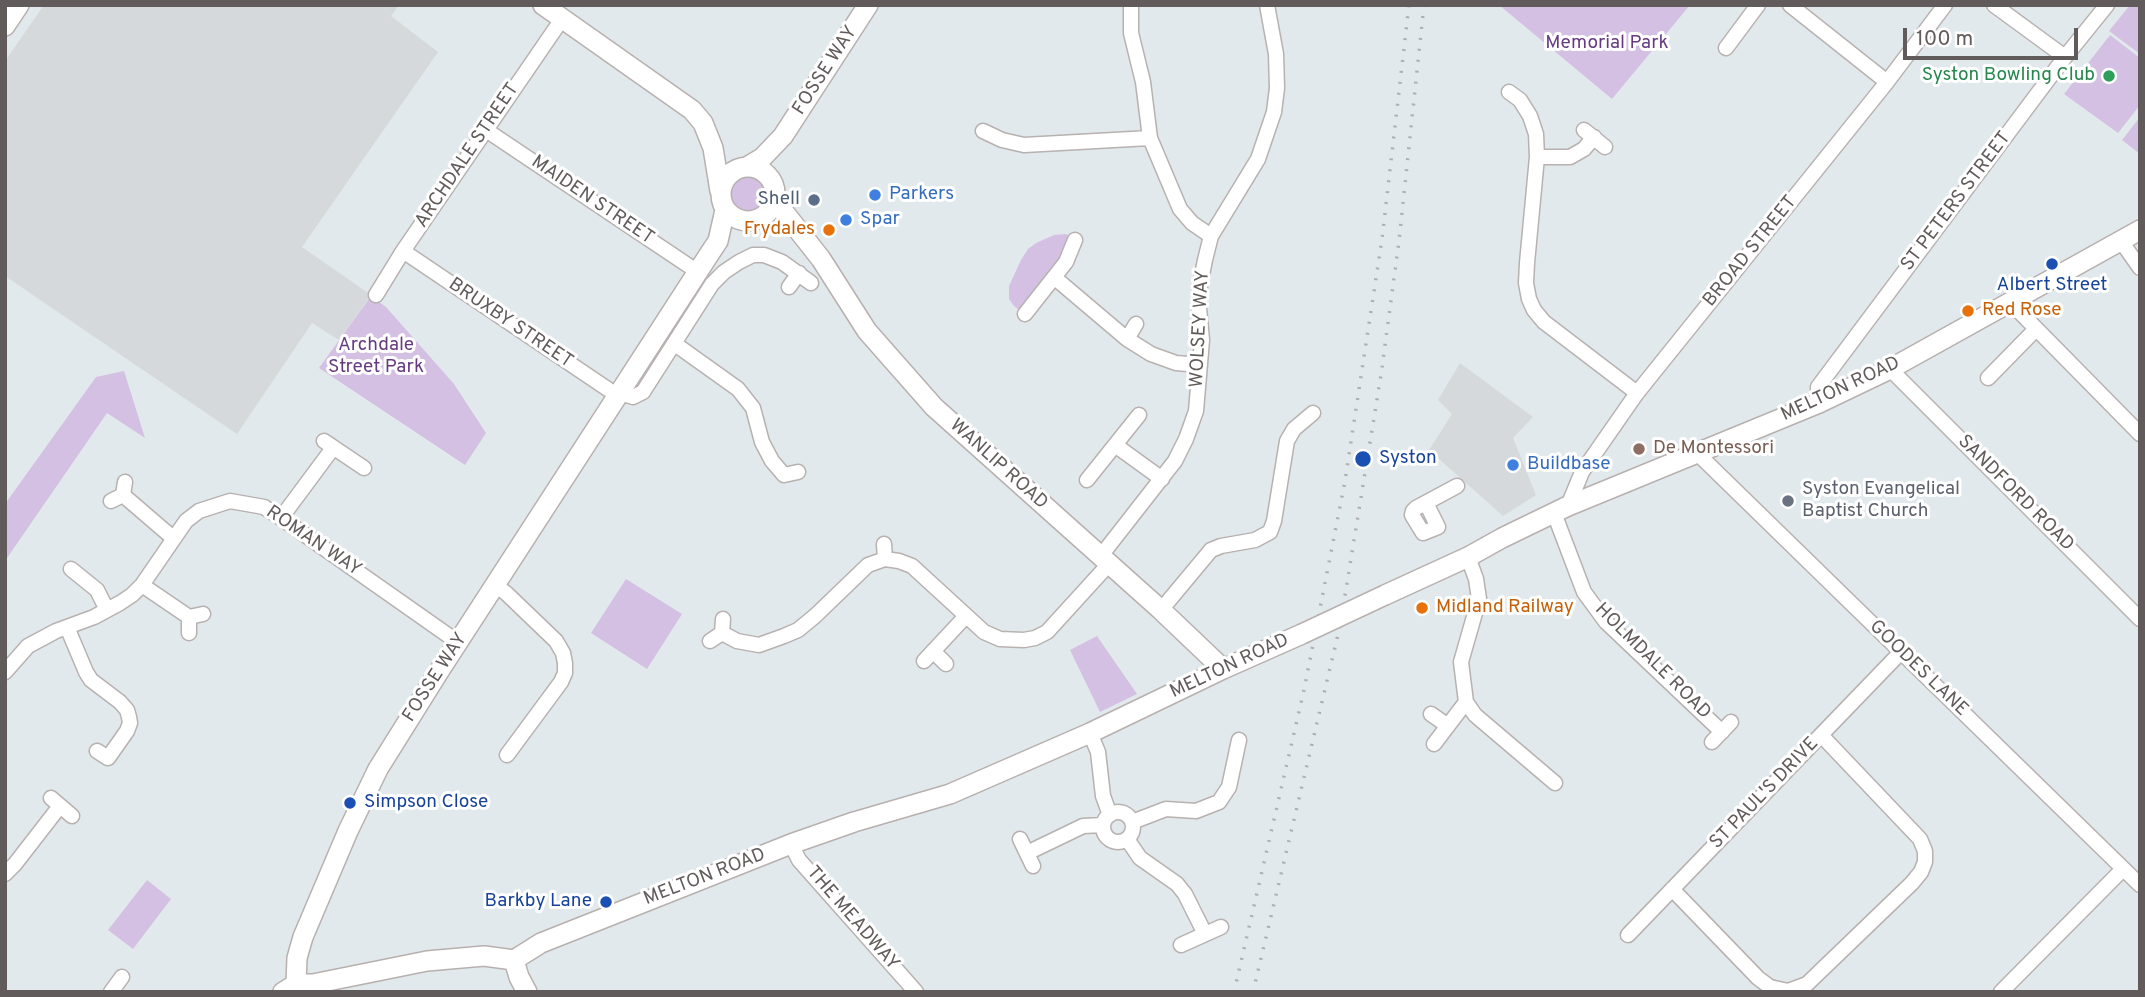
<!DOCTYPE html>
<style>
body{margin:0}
#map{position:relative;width:2145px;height:997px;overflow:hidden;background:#e2e9ec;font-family:Overpass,sans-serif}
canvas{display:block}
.frame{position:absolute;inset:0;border:7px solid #625b5b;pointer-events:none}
.scale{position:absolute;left:1903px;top:28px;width:175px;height:32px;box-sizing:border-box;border:4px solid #625b5b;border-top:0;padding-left:9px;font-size:21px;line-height:24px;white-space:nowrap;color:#625b5b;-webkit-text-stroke:5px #fff;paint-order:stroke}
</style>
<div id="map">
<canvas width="2145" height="997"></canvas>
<div class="frame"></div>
<div class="scale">100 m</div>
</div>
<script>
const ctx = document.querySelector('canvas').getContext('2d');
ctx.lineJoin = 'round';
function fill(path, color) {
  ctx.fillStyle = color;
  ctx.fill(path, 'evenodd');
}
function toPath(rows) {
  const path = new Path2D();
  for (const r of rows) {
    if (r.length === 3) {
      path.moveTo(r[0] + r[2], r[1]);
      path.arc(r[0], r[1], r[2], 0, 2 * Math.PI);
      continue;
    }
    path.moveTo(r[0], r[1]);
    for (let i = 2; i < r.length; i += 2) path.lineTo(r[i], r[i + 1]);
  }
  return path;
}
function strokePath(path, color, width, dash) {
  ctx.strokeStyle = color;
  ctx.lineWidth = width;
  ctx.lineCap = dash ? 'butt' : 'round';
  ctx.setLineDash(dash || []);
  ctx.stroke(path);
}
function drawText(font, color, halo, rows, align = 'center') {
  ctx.font = font + ' Overpass,sans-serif';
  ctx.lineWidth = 6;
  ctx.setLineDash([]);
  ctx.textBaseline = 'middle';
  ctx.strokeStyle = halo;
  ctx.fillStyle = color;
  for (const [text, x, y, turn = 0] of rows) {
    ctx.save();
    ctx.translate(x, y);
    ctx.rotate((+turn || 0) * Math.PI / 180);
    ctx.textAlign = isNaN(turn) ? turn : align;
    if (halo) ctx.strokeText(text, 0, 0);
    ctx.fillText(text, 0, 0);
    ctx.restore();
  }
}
const industrial = toPath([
 [44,5,399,5,391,16,438,52,302,247,371,295,339,340,312,323,237,434,5,276,5,61],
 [1460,363,1533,417,1513,438,1536,495,1503,516,1429,450,1452,414,1438,400]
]);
const green = toPath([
 [1499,5,1690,5,1612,99],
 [2130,5,2140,5,2140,54,2109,31],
 [2110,35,2140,58,2140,105,2118,133,2064,94],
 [2140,117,2140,154,2122,140],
 [748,194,22],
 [1066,234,1075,240,1025,314,1014,306,1009,299,1009,286,1021,260,1028,249,1036,243,1054,235],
 [371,296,386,307,454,384,486,433,465,465,319,368],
 [124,371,145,438,107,413,5,561,5,504,96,377],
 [626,579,682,614,647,669,591,633],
 [1097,636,1137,694,1100,712,1070,650],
 [147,880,171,899,133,949,108,930]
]);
const street = toPath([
 [1131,5,1131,33,1143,82,1150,138,1180,209,1192,223,1211,236],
 [1790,5,1887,82],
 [1994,5,2065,57],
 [1726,48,1758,5],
 [1509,92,1520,100,1530,116,1536,134,1537,157,1527,263,1526,283,1529,299,1534,310,1544,322,1637,393],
 [486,130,698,272],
 [1584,130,1605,147],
 [983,131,1002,140,1024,145,1150,138],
 [1537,157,1570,157,1584,149,1594,137],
 [2121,241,2140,268],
 [403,251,618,396],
 [1055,278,1127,339,1151,354,1176,363,1200,365],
 [789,287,799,273],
 [376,295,403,251,562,19],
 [2009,301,2140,434],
 [1025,314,1066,262,1075,240],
 [1127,339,1136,324],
 [675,344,738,389,753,408,762,442,772,461,784,475,798,472],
 [1890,369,2140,619],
 [1988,378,2036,329],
 [620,393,633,397,643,392,712,284,724,272,739,262,753,255,764,255,782,262,811,283],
 [1819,403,1818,387,2065,57,2107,5],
 [324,441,364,468],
 [1115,445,1162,479],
 [1697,453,2140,885],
 [1087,480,1139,415],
 [123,495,173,538],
 [111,501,123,495,125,482],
 [1426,503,1438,527,1423,533,1412,515,1413,511,1416,508,1457,486],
 [1568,506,1582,472,1637,393,1887,82,1945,5],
 [1554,513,1584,592,1606,622,1722,732],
 [281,518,333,448],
 [884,544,885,559],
 [1100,557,1175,461,1186,439,1196,411,1202,340,1199,308,1200,285,1205,260,1211,236,1258,159,1274,112,1277,88,1276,54,1267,5],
 [1468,557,1476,579,1479,599,1461,662,1466,702,1475,715,1555,783],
 [71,569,97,590,107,610],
 [142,585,189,617],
 [496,586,506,593,556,641,563,653,565,663,565,673,561,682,507,755],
 [1161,610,1211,550,1221,546,1255,540,1270,532,1274,521,1287,441,1294,429,1313,413],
 [67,627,86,672,91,680,120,702,127,710,129,717,130,723,127,731,108,758,97,751],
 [189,633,189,617,203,614],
 [722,633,737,641,759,645,784,636,798,630,815,616,868,565,885,559,899,561,912,566,984,632,1000,639,1024,640,1035,638,1047,632,1109,564],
 [710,641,722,633,723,619],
 [933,651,946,664],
 [924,661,966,616],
 [5,672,28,646,56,631,94,617,120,603,132,595,142,585,186,521,199,511,230,501,264,507,281,518,459,643],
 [1431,714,1448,726],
 [1090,733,1098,752,1103,796,1110,815],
 [1712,742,1731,722],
 [1434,744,1466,702],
 [51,798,72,816],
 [1118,827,15],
 [1132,822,1166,809,1196,811,1219,802,1229,787,1239,740],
 [1020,839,1033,866],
 [1127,839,1140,858,1177,884,1185,894,1205,934],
 [791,844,799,860,916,992],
 [1027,853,1083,826,1103,825],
 [5,874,15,864,60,806],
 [1672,889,1758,978,1770,987,1788,991,1807,984,1912,883,1921,872,1925,862,1925,851,1920,839,1822,736],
 [1628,935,1901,652],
 [1181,945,1221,927],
 [111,992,122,977],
 [2001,992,2123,869]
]);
const secondary = toPath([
 [543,5,692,110,703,123,713,148,720,191],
 [5,26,19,5],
 [748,194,27],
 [747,167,762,158,783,136,868,5],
 [775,197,780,207,821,259,867,331,934,407,1161,610,1223,669],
 [1385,595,1468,557,1502,538,1568,506,1819,403,1890,369,2140,230],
 [514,960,519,977,527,992],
 [296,984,297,958,303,937,348,831,378,769,438,673,710,253,718,241,725,210],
 [283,992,296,984,313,984,427,961,484,956,514,960,541,943,791,844,854,822,950,794,1090,733,1223,669,1302,634]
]);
const rail = toPath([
 [1234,992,1304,690,1345,481,1382,239,1409,5],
 [1253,992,1340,626,1381,375,1399,241,1424,5]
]);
const secondaryBridge = toPath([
 [1302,634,1385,595]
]);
const markers = [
 [2109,76,7,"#2e9e5b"],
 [875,195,7,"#3f7fe0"],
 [814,200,7,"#5c6f8a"],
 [846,220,7,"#3f7fe0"],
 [829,230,7,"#e8710a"],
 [2052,264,7,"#1a4fb4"],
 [1968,311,7,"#e8710a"],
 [1639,449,7,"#8d6e63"],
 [1363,459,9,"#1a4fb4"],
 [1513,465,7,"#3f7fe0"],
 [1788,501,7,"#6b7280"],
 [1422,608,7,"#e8710a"],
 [350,803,7,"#1a4fb4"],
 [606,902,7,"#1a4fb4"]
];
const parkNames = [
 ["Memorial Park",1607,44],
 ["Archdale",376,346],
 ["Street Park",376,368]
];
const streetNames = [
 ["FOSSE WAY",826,71,-57],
 ["ARCHDALE STREET",468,156,-56],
 ["MAIDEN STREET",592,201,34],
 ["ST PETERS STREET",1957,202,-53],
 ["BROAD STREET",1751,252,-51],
 ["BRUXBY STREET",510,324,34],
 ["WOLSEY WAY",1201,329,-87],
 ["MELTON ROAD",1841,390,-25],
 ["WANLIP ROAD",998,465,42],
 ["SANDFORD ROAD",2015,494,45],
 ["ROMAN WAY",313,542,34],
 ["HOLMDALE ROAD",1652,662,45],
 ["MELTON ROAD",1230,667,-25],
 ["GOODES LANE",1918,669,44],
 ["FOSSE WAY",436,678,-57],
 ["ST PAUL'S DRIVE",1765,794,-46],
 ["MELTON ROAD",705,878,-21],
 ["THE MEADWAY",852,919,49]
];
const leisureNames = [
 ["Syston Bowling Club",2095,76]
];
const shopNames = [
 ["Parkers",889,195],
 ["Spar",860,220],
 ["Buildbase",1527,465]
];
const serviceNames = [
 ["Shell",800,200]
];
const foodNames = [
 ["Frydales",815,230,"right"],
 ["Red Rose",1982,311],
 ["Midland Railway",1436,608]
];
const transitNames = [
 ["Albert Street",2052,286,"center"],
 ["Syston",1379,459],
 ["Simpson Close",364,803],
 ["Barkby Lane",592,902,"right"]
];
const educationNames = [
 ["De Montessori",1653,449]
];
const worshipNames = [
 ["Syston Evangelical",1802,490],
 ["Baptist Church",1802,512]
];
fill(industrial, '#d5d9db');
fill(green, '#d4c0e2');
strokePath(street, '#b7b1b0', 17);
strokePath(secondary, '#b7b0af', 22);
strokePath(street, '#fff', 14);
strokePath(secondary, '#fff', 19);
strokePath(rail, '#b0afaf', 3.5, [2, 9]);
strokePath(secondaryBridge, '#b7b0af', 22, []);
strokePath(secondaryBridge, '#fff', 19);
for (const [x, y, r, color] of markers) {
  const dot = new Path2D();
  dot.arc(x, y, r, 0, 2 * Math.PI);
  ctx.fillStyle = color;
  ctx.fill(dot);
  strokePath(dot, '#fff', 2.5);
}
drawText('19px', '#663a81', '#fff', parkNames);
drawText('19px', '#625b5b', '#fff', streetNames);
drawText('19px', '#27864d', '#fff', leisureNames, 'right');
drawText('19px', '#366cbe', '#fff', shopNames, 'left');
drawText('19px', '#4e5e75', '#fff', serviceNames, 'right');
drawText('19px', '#c56008', '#fff', foodNames, 'left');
drawText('19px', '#164399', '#fff', transitNames, 'left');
drawText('19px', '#785e54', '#fff', educationNames, 'left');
drawText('19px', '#5b616d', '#fff', worshipNames, 'left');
</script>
